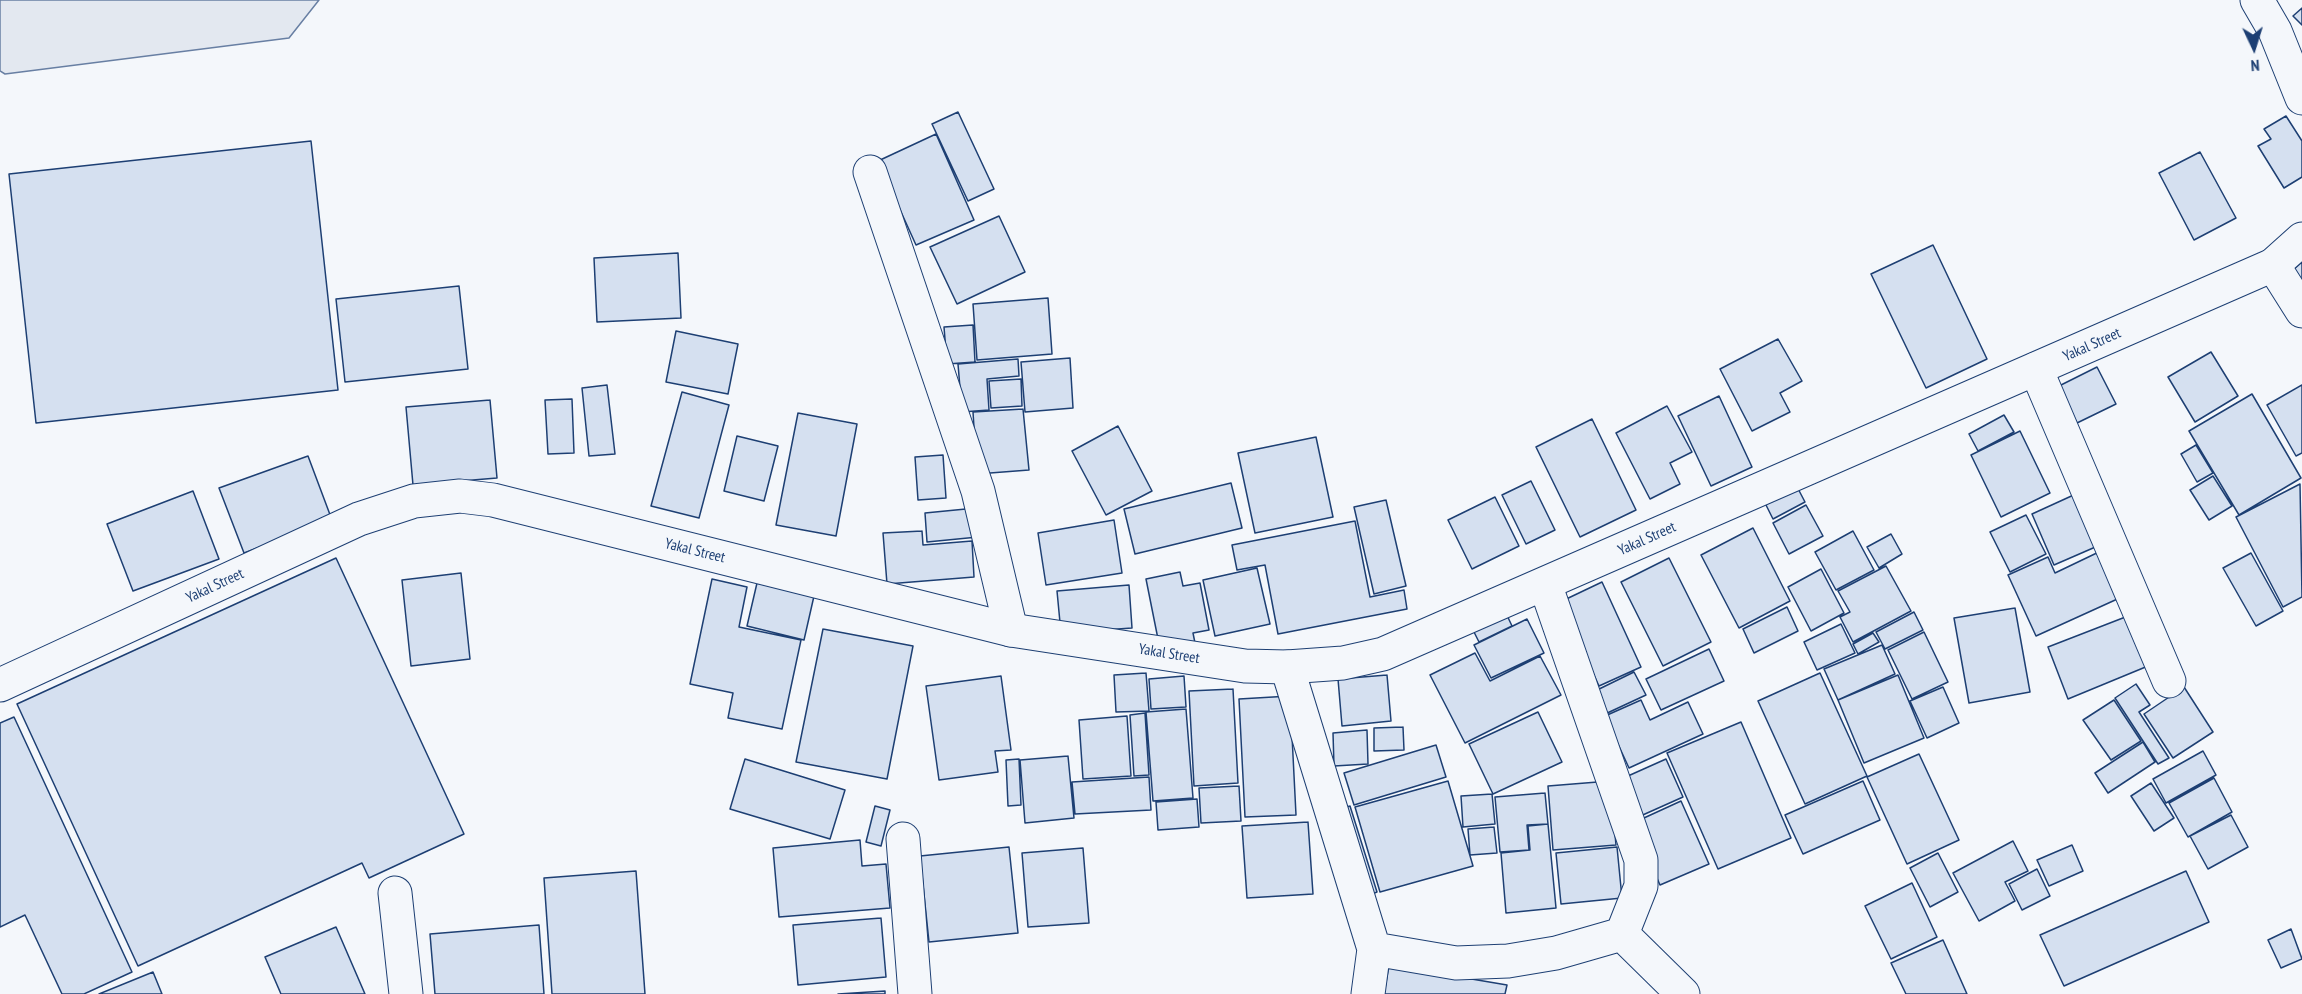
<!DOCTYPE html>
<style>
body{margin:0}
#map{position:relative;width:2302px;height:994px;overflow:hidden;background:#f4f7fb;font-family:"PT Sans Narrow",sans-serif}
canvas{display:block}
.north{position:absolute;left:2224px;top:18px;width:60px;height:60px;-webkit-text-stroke:4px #f4f7fb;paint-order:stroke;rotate:176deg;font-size:16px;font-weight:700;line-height:24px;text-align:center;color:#1d3f73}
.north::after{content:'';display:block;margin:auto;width:21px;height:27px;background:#1d3f73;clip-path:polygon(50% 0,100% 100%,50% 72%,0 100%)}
</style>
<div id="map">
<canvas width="2302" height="994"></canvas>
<div class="north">N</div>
</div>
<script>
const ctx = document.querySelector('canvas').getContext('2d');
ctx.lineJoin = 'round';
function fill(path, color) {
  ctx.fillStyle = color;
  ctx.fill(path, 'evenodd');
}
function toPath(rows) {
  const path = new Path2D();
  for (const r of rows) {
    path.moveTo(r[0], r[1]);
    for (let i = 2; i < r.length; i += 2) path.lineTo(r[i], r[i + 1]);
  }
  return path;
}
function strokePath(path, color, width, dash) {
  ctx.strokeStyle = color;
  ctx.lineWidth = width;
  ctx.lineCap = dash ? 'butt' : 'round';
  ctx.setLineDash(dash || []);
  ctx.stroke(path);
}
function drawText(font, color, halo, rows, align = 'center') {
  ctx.font = font + ' "PT Sans Narrow",sans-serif';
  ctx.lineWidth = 4.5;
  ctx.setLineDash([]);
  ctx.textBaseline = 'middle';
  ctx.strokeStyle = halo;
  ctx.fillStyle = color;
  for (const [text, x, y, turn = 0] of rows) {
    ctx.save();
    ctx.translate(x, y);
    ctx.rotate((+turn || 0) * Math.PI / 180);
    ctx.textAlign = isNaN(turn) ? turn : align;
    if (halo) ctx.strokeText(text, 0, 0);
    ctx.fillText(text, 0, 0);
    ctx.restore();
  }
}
const parking = toPath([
 [0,0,319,0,289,38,5,74,0,71,0,0]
]);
const building = toPath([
 [2302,8,2302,25,2293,16,2302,8],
 [958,112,994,189,968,201,932,124,958,112],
 [2286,116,2302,141,2302,177,2284,188,2258,146,2271,139,2264,129,2286,116],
 [936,134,974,220,916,245,878,161,936,134],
 [311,141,338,390,36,423,9,174,311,141],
 [2200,152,2236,218,2194,240,2159,173,2200,152],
 [999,216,1025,272,957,304,930,247,999,216],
 [1933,245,1987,359,1926,388,1871,274,1933,245],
 [678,253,681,318,597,322,594,258,678,253],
 [2302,262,2302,281,2293,270,2302,262],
 [459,286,468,369,345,382,336,299,459,286],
 [1048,298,1052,354,977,360,973,304,1048,298],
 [973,325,975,362,947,364,944,327,973,325],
 [676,331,738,344,728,394,666,382,676,331],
 [1778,339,1802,381,1780,393,1790,412,1752,431,1720,369,1778,339],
 [2211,352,2238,396,2195,422,2168,377,2211,352],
 [1070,358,1073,408,1025,412,1021,362,1070,358],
 [1018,359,1019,376,987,379,989,410,962,412,958,364,1018,359],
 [2097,367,2116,404,2077,423,2059,386,2097,367],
 [1021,379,1022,406,991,408,989,381,1021,379],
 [607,385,615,454,589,456,582,388,607,385],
 [2302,385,2302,453,2296,456,2267,405,2302,385],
 [682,392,729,405,699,518,651,506,682,392],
 [2252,394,2301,478,2239,515,2189,431,2252,394],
 [1719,396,1752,467,1711,486,1678,416,1719,396],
 [572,399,574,453,548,454,545,400,572,399],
 [490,400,497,478,413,485,406,407,490,400],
 [1667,406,1692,452,1670,463,1680,484,1650,499,1616,433,1667,406],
 [1023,409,1029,470,977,474,973,412,1023,409],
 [798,413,857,424,836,536,776,525,798,413],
 [2004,415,2014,432,1978,451,1969,434,2004,415],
 [1592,419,1636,510,1580,537,1536,447,1592,419],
 [1118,426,1152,491,1106,515,1072,451,1118,426],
 [2020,431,2050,493,2001,517,1971,455,2020,431],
 [737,436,778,446,764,501,724,491,737,436],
 [1316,437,1333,517,1255,533,1238,453,1316,437],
 [2196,445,2213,473,2197,482,2181,454,2196,445],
 [943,455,946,498,918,500,915,457,943,455],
 [308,456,332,520,244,553,219,488,308,456],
 [2213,476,2232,506,2209,520,2190,490,2213,476],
 [1531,481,1555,530,1526,544,1502,495,1531,481],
 [1794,481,1805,502,1773,519,1762,497,1794,481],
 [1231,483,1242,528,1135,554,1124,509,1231,483],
 [2300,484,2302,597,2283,607,2236,517,2300,484],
 [193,491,219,559,133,591,107,524,193,491],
 [2078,493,2100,545,2054,565,2032,514,2078,493],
 [1495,497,1519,546,1472,569,1448,520,1495,497],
 [1386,500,1406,586,1374,594,1354,507,1386,500],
 [1806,505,1823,536,1789,554,1773,523,1806,505],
 [976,508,978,537,927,542,925,513,976,508],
 [2026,515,2046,554,2010,572,1990,532,2026,515],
 [1114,520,1122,573,1046,585,1038,533,1114,520],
 [1355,521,1370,597,1404,590,1407,609,1278,634,1265,565,1237,570,1232,545,1355,521],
 [1753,528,1790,601,1739,628,1701,555,1753,528],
 [922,531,923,545,972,541,974,577,887,584,883,533,922,531],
 [1853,531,1874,570,1836,590,1815,552,1853,531],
 [1891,534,1902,554,1879,568,1867,547,1891,534],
 [2103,550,2124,596,2036,636,2008,575,2048,557,2055,573,2103,550],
 [2251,553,2283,611,2256,626,2223,568,2251,553],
 [336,558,464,834,369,878,362,863,138,966,17,704,336,558],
 [1669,558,1711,642,1663,666,1621,582,1669,558],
 [1886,566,1911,611,1853,642,1840,617,1850,612,1838,591,1886,566],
 [1257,568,1270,624,1215,636,1203,580,1257,568],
 [1821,569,1844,613,1811,631,1788,587,1821,569],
 [1180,572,1183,586,1200,583,1209,630,1193,633,1195,643,1160,649,1146,579,1180,572],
 [461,573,470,659,411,666,402,580,461,573],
 [712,579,747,587,739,627,801,640,782,729,728,718,733,693,690,684,712,579],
 [1602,582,1641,667,1599,686,1560,602,1602,582],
 [757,583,814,596,804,640,747,626,757,583],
 [1129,585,1132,628,1061,633,1057,591,1129,585],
 [1787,607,1798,631,1754,653,1743,629,1787,607],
 [2015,608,2030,692,1969,703,1954,618,2015,608],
 [1505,611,1512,626,1479,642,1472,628,1505,611],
 [1914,612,1923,630,1885,649,1876,632,1914,612],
 [2128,616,2148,666,2068,699,2048,647,2128,616],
 [1527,619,1544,653,1491,678,1474,645,1527,619],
 [1841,624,1855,653,1817,670,1804,642,1841,624],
 [823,629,913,646,887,779,796,762,823,629],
 [1924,632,1948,682,1912,699,1888,650,1924,632],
 [1873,633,1879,642,1858,654,1853,644,1873,633],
 [1882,645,1895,674,1838,700,1824,669,1882,645],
 [1709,649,1724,681,1661,710,1646,679,1709,649],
 [1475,653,1490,681,1540,656,1561,695,1465,743,1430,675,1475,653],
 [1634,672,1646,695,1603,715,1593,692,1634,672],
 [1146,673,1149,711,1116,712,1114,675,1146,673],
 [1820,673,1867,776,1805,804,1758,701,1820,673],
 [1387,675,1391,721,1342,726,1338,679,1387,675],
 [1898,675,1924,738,1864,763,1838,700,1898,675],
 [1001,676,1011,750,995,751,998,772,939,780,926,686,1001,676],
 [1184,676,1186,707,1151,709,1149,679,1184,676],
 [2136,684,2150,705,2139,712,2169,758,2158,764,2115,698,2136,684],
 [1943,687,1959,723,1927,738,1910,701,1943,687],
 [2184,687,2213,732,2173,758,2144,714,2184,687],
 [1233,689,1238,783,1194,786,1189,691,1233,689],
 [1290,696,1296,815,1245,817,1239,699,1290,696],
 [1641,700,1650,720,1688,702,1703,734,1629,768,1605,716,1641,700],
 [2114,700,2141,741,2111,760,2083,720,2114,700],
 [1186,709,1193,798,1153,801,1146,712,1186,709],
 [1538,712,1562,762,1493,794,1469,744,1538,712],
 [1145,713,1149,775,1134,776,1130,715,1145,713],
 [1127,716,1131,776,1083,779,1079,720,1127,716],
 [14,717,132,972,84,994,62,994,25,915,0,927,0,723,14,717],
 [1741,722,1791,838,1718,869,1667,753,1741,722],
 [1403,727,1404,750,1374,751,1374,728,1403,727],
 [1367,730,1368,764,1334,766,1333,733,1367,730],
 [2143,742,2155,762,2108,793,2095,773,2143,742],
 [1436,745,1446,777,1354,805,1344,773,1436,745],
 [2203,751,2216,775,2166,803,2153,779,2203,751],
 [1919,754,1959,840,1907,864,1867,777,1919,754],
 [1068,756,1074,818,1025,823,1020,760,1068,756],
 [745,759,845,790,830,839,730,809,745,759],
 [1019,759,1021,805,1008,806,1006,760,1019,759],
 [1666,759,1683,797,1636,818,1619,780,1666,759],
 [1149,777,1151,810,1075,814,1072,782,1149,777],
 [2214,778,2232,812,2188,837,2169,803,2214,778],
 [1448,781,1473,866,1380,892,1355,807,1448,781],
 [1610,781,1616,845,1553,850,1548,786,1610,781],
 [1863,781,1880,820,1803,854,1785,815,1863,781],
 [2151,783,2174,818,2154,831,2131,796,2151,783],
 [1239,786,1241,821,1201,823,1199,788,1239,786],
 [1545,793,1548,824,1527,825,1529,850,1500,852,1495,797,1545,793],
 [1492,794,1495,824,1463,827,1461,796,1492,794],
 [1197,799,1199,827,1158,830,1156,802,1197,799],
 [1681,801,1709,864,1660,885,1633,823,1681,801],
 [875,806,890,810,881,846,866,842,875,806],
 [1350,806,1377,892,1364,897,1337,810,1350,806],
 [2231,815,2248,847,2208,869,2190,836,2231,815],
 [1308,822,1313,894,1247,898,1242,826,1308,822],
 [1548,824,1556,908,1506,913,1501,853,1530,850,1528,826,1548,824],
 [1494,827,1497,853,1470,855,1468,829,1494,827],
 [860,840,862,866,886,864,890,908,779,917,773,848,860,840],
 [2013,841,2028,871,2005,882,2015,901,1979,921,1953,873,2013,841],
 [2072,845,2083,871,2049,886,2037,860,2072,845],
 [1009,847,1018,933,929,942,920,856,1009,847],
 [1617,847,1622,898,1561,904,1556,853,1617,847],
 [1083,848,1089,923,1028,927,1022,853,1083,848],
 [1938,853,1958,892,1930,907,1910,868,1938,853],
 [2037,869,2050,896,2022,910,2009,884,2037,869],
 [636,871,645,994,552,994,544,878,636,871],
 [2186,871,2209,922,2064,986,2040,935,2186,871],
 [1912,883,1937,937,1891,959,1865,906,1912,883],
 [881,918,886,977,798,985,793,925,881,918],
 [539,925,544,994,435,994,430,934,539,925],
 [336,927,365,994,281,994,265,957,336,927],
 [2291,929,2302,959,2281,968,2268,940,2291,929],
 [1943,940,1967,994,1906,994,1891,963,1943,940],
 [1389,965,1507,985,1505,994,1384,994,1389,965],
 [153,972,162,994,99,994,153,972],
 [885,991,885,994,838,994,885,991]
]);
const street = toPath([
 [2257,0,2275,31,2302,98],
 [870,172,978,491,1011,630],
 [2273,265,2302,311],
 [2036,369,2169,681],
 [1545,584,1641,860,1641,886,1622,934],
 [1287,667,1374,949],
 [903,839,915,994],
 [395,893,406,994],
 [1368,994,1374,949,1456,963,1508,961,1556,953,1622,934,1683,994]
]);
const secondary = toPath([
 [0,685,359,519,414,501,460,496,493,500,1011,630,1245,666,1287,667,1343,663,1383,654,2273,265,2302,239]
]);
const streetNames = [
 ["Yakal Street",2092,345,-24],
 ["Yakal Street",1647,539,-24],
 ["Yakal Street",695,551,14],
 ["Yakal Street",215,586,-25],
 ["Yakal Street",1169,654,9]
];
fill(parking, '#e3e8f0');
strokePath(parking, '#687fa3', 1.5);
fill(building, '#d5e0f0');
strokePath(building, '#1d3f73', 1.5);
strokePath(street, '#1d3f73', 35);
strokePath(secondary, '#1d3f73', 35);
strokePath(street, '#f4f7fb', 33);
strokePath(secondary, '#f4f7fb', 33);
drawText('15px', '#1d3f73', '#f4f7fb', streetNames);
</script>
